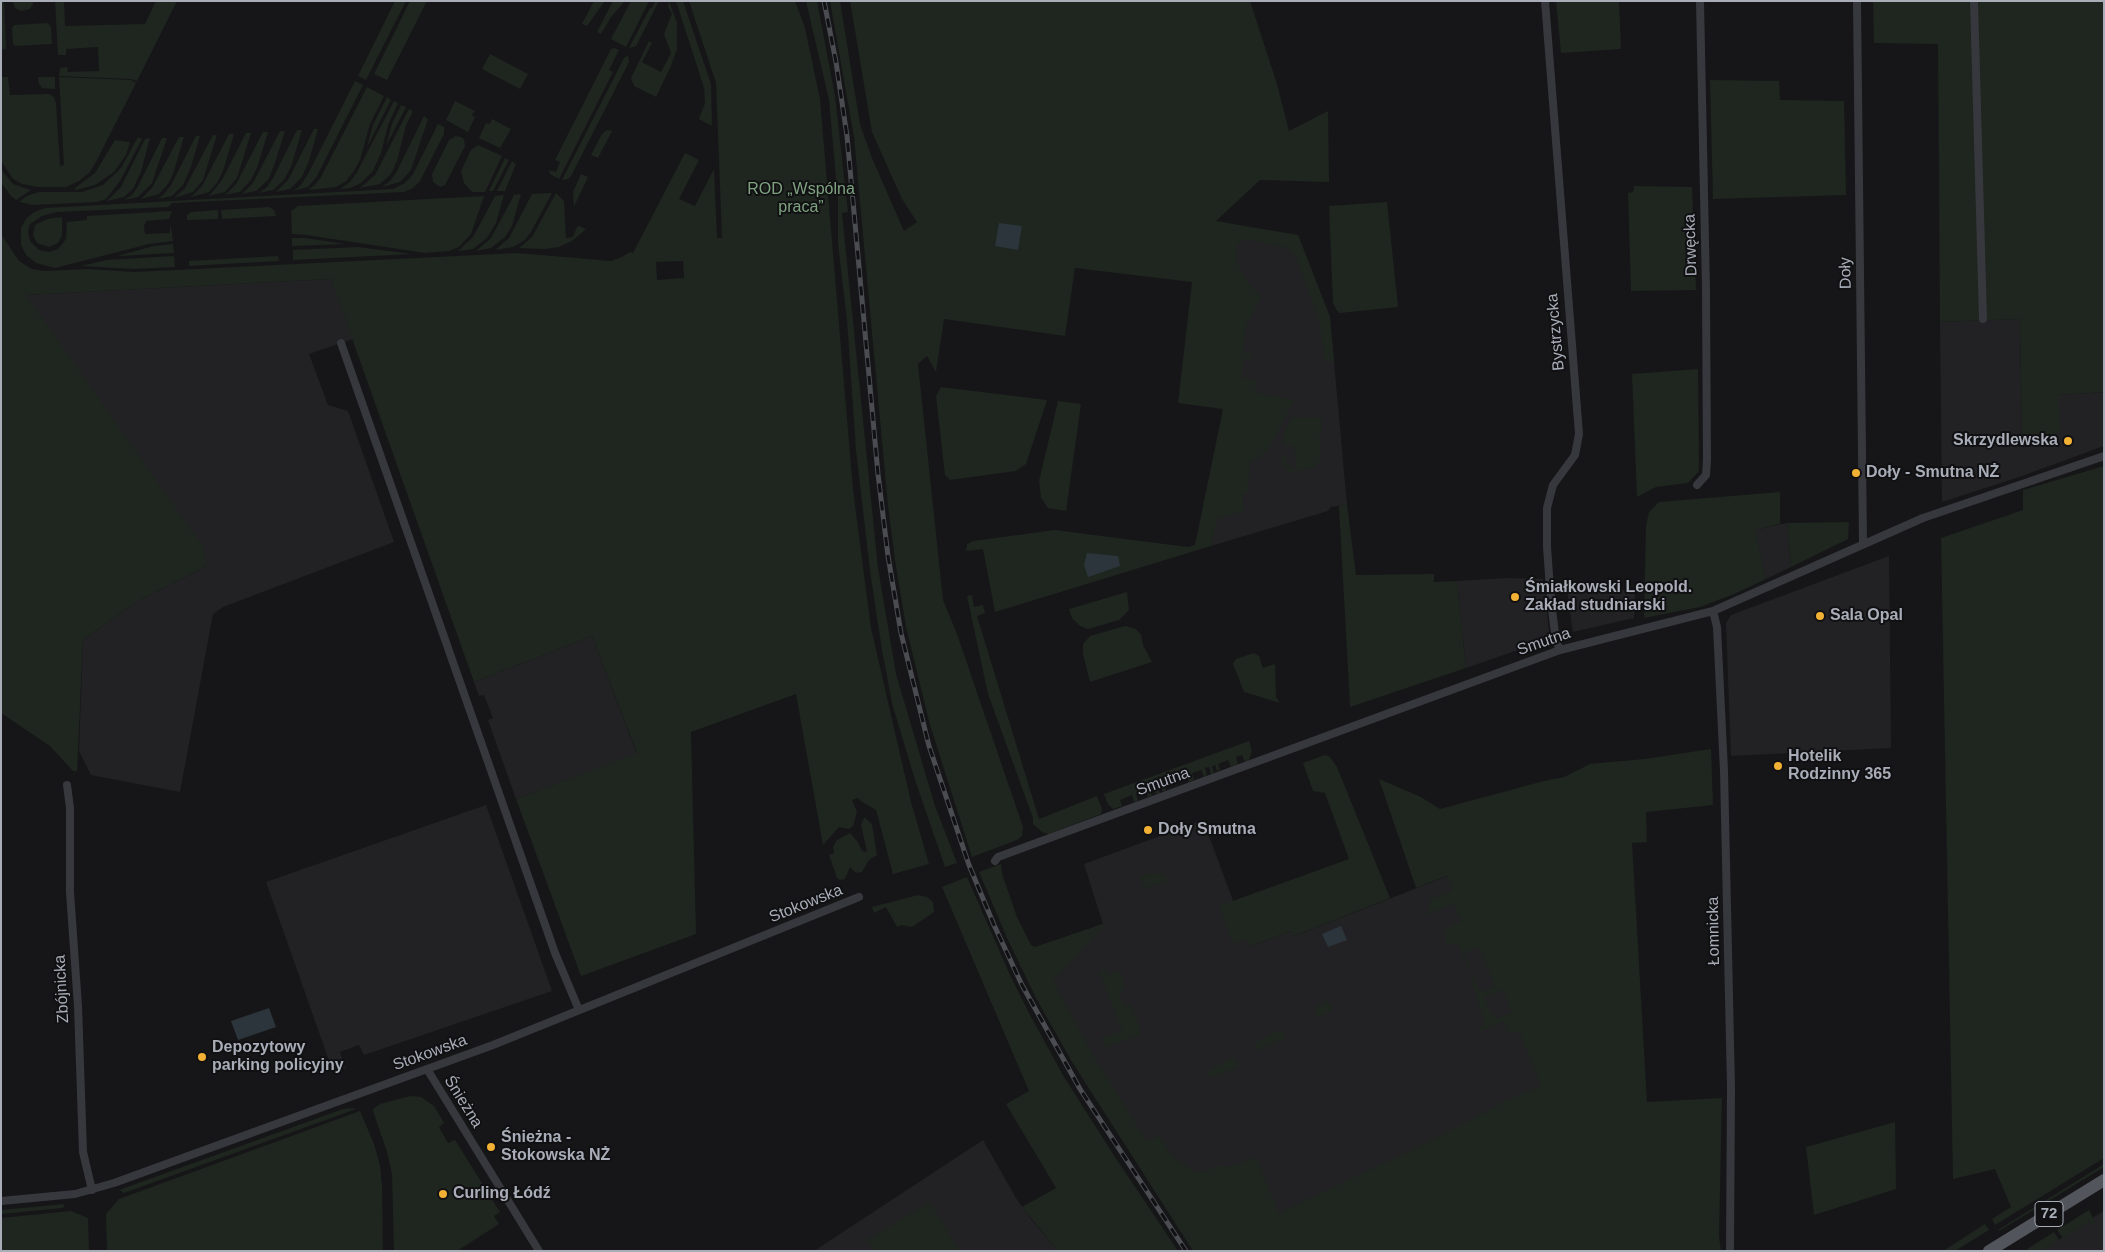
<!DOCTYPE html>
<meta charset="utf-8">
<style>
body{margin:0}
#map{position:relative;width:2105px;height:1252px;overflow:hidden;background:#161618;font-family:Helvetica,sans-serif}
canvas{display:block}
.frame{position:absolute;inset:0;border:2px solid #a8adb8;pointer-events:none}
</style>
<div id="map">
<canvas width="2105" height="1252"></canvas>
<div class="frame"></div>
</div>
<script>
const ctx = document.querySelector('canvas').getContext('2d');
ctx.lineJoin = 'round';
function fill(path, color) {
  ctx.fillStyle = color;
  ctx.fill(path, 'evenodd');
}
function toPath(rows) {
  const path = new Path2D();
  for (const r of rows) {
    path.moveTo(r[0], r[1]);
    for (let i = 2; i < r.length; i += 2) path.lineTo(r[i], r[i + 1]);
  }
  return path;
}
function strokePath(path, color, width, dash) {
  ctx.strokeStyle = color;
  ctx.lineWidth = width;
  ctx.lineCap = dash ? 'butt' : 'round';
  ctx.setLineDash(dash || []);
  ctx.stroke(path);
}
function drawText(font, color, halo, rows, align = 'center') {
  ctx.font = font + ' Helvetica,sans-serif';
  ctx.lineWidth = 4;
  ctx.setLineDash([]);
  ctx.textBaseline = 'middle';
  ctx.strokeStyle = halo;
  ctx.fillStyle = color;
  for (const [text, x, y, turn = 0] of rows) {
    ctx.save();
    ctx.translate(x, y);
    ctx.rotate((+turn || 0) * Math.PI / 180);
    ctx.textAlign = isNaN(turn) ? turn : align;
    if (halo) ctx.strokeText(text, 0, 0);
    ctx.fillText(text, 0, 0);
    ctx.restore();
  }
}
const built = toPath([
 [1216,222,1298,235,1330,317,1347,505,1331,507,1328,511,1211,546,1239,409],
 [331,279,353,339,309,354,328,405,348,411,394,542,223,607,213,614,180,792,91,775,79,751,83,640,136,602,206,566,25,295],
 [2020,319,2022,446,2057,395,2104,392,2104,446,2022,476,1942,502,1940,322],
 [1787,523,1791,567,1766,579,1754,530],
 [1889,556,1891,748,1731,756,1726,623,1731,615],
 [1508,578,1543,579,1550,639,1466,668,1457,581],
 [1566,585,1599,590,1635,590,1634,618,1573,632],
 [592,636,637,754,516,799,488,720,493,718,484,695,479,696,474,682],
 [486,805,552,991,364,1055,359,1045,340,1052,345,1068,333,1072,266,882],
 [1203,820,1250,946,1292,931,1294,936,1458,872,1548,1089,1273,1229,1207,1228,1116,1098,1074,1026,1035,947,1103,924,1084,864],
 [983,1140,1016,1198,1031,1219,1058,1251,814,1251],
 [2104,1211,2104,1251,2041,1251,2097,1215]
]);
const green = toPath([
 [1,1,4,1,6,49,1,50],
 [14,1,33,1,33,4,30,9,21,11,15,8,13,3],
 [55,1,64,1,65,26,145,24,156,1,177,1,137,81,131,79,59,76,60,68,67,67,68,72,99,71,98,47,66,49,66,55,58,55],
 [395,1,406,1,366,80,358,76],
 [410,1,427,1,387,80,374,74],
 [594,1,605,1,587,26,582,24],
 [613,1,625,1,611,17,601,34,597,32],
 [631,1,649,1,626,47,611,39],
 [653,1,659,1,636,46,629,48,650,8,651,9,655,2],
 [669,1,677,23,677,49,671,66,656,97,634,86,631,78,649,41,652,43,642,62,661,72,671,53,664,34,672,14,668,7],
 [676,1,683,1,711,84,712,126,699,119,705,103,704,88],
 [689,1,795,1,805,28,820,99,853,490,871,628,911,802,929,864,893,874,876,810,862,802,858,798,852,800,857,812,853,826,849,829,839,827,823,845,796,694,691,732,696,934,581,976,516,799,637,753,592,636,474,682,331,279,26,295,204,548,206,566,136,602,83,640,77,771,73,771,50,746,1,713,1,234,19,261,32,269,44,271,88,269,135,272,517,253,611,261,622,257,630,252,633,253,685,153,699,160,679,199,695,206,714,169,717,238,722,238,716,83],
 [683,261,684,278,657,280,656,262],
 [806,1,817,1,835,96,848,212,842,213,878,568,896,674,935,806,957,863,945,867,915,780,892,703,882,650,870,571,856,450,847,320,838,244,838,200,829,100],
 [830,1,840,1,860,124,872,158,904,231,917,222,902,199,872,132,850,1,1250,1,1277,84,1289,131,1328,111,1329,182,1260,180,1216,221,1298,235,1330,317,1334,361,1325,361,1319,320,1295,255,1287,248,1256,241,1242,240,1237,246,1237,262,1248,283,1261,297,1246,326,1243,352,1250,353,1250,355,1253,356,1250,360,1243,359,1242,378,1257,380,1255,392,1294,400,1268,450,1258,458,1250,461,1248,492,1242,495,1244,511,1217,519,1211,546,995,612,983,549,966,551,967,544,973,541,1055,530,1188,547,1195,545,1223,409,1178,403,1192,282,1075,268,1065,336,944,319,936,372,927,356,918,364,943,600,957,634,1023,827,1022,836,1017,840,972,857,930,725,906,627,896,567,888,506,854,137],
 [1556,1,1619,1,1621,49,1561,53],
 [1873,1,2104,1,2104,392,2058,395,2060,432,2022,446,2020,319,1940,322,1938,44,1874,43],
 [48,23,51,27,52,44,16,46,13,44,12,28,14,25],
 [615,48,619,50,609,70,613,72,559,179,550,174,549,170,556,172,560,162,555,160,611,49],
 [490,54,528,74,520,89,482,69],
 [628,55,629,62,571,176,568,179,562,180,624,58],
 [1,77,8,77,10,95,49,94,54,97,56,103,60,166,64,165,59,77,131,80,136,83,96,162,89,173,79,181,66,187,38,187,22,184,13,179,1,161],
 [38,77,55,77,55,89,42,88,39,84],
 [1710,80,1779,81,1780,100,1844,101,1846,195,1713,199],
 [355,81,363,85,317,176,308,187,293,191,300,186,308,174],
 [367,87,384,96,370,124,360,160,354,171,346,181,336,187,308,190,315,185,321,177],
 [387,97,391,100,367,147,373,125],
 [394,101,398,103,388,125,381,153,373,171,361,183,350,188,340,189,350,182,357,172],
 [455,101,475,111,472,115,475,117,468,132,446,120],
 [401,105,406,107,386,146,392,124],
 [409,109,413,111,406,125,397,161,391,174,380,184,360,188,375,175],
 [424,116,428,119,411,170,400,182,382,187,390,181,396,173],
 [492,119,511,129,500,148,479,138,486,123,490,124],
 [438,124,444,127,444,134,420,181,413,188,404,192,172,203,168,207,57,212,42,216,30,224,28,232,30,241,39,250,49,252,58,249,66,239,67,222,87,220,87,216,172,211,169,219,146,221,144,226,145,234,170,233,170,227,171,227,173,241,149,244,55,268,36,263,26,255,21,245,21,228,26,219,34,212,45,208,393,189,405,183,413,174],
 [314,129,318,129,309,161,302,177,290,189,276,192,288,180],
 [297,130,302,130,291,167,284,180,273,190,259,193,267,187,273,178],
 [607,130,612,131,598,158,591,155,602,134],
 [280,131,285,131,274,166,268,180,256,191,242,194,253,183],
 [263,132,268,132,257,168,251,180,240,192,225,195,236,184],
 [246,133,251,133,237,178,225,192,209,196,222,180],
 [229,134,234,134,223,171,217,183,209,192,191,197,202,186],
 [213,135,217,135,203,180,193,192,174,198,185,188],
 [196,136,200,136,191,167,183,185,172,196,158,199,164,194,171,185],
 [456,136,461,137,464,139,465,146,445,185,440,187,433,182,432,174,449,140],
 [138,137,142,139,120,181,106,199,97,202,33,205,19,202,27,196,39,192,82,192,103,185,121,168],
 [179,137,184,137,173,174,168,184,159,194,141,199,152,188],
 [150,138,141,172,133,189,124,197,107,201,121,187,145,139],
 [162,138,167,138,152,183,138,197,124,200,132,195,138,186],
 [115,140,130,142,126,155,114,172,95,185,76,190,75,188,95,173],
 [478,145,502,156,485,192,472,192,464,183,461,171,471,150],
 [505,158,509,160,493,191,489,191],
 [512,161,516,164,505,191,497,191],
 [1,169,13,184,31,190,16,200,11,196,2,184],
 [581,174,588,177,574,207,573,192],
 [1634,186,1692,187,1696,290,1631,291,1628,193,1633,192],
 [552,193,531,232,525,240,513,247,495,250,509,238,532,194],
 [556,193,564,201,566,238,573,237,577,227,579,226,586,229,572,241,559,247,545,249,519,248,532,237],
 [521,194,512,226,505,237,491,248,476,251,491,238,514,195],
 [504,195,496,223,487,238,473,249,458,251,473,237,495,196],
 [484,196,471,234,459,247,449,251,425,253,306,235,292,234,291,211,298,206],
 [1387,202,1398,307,1340,313,1337,311,1333,303,1329,206],
 [269,207,274,210,276,216,222,219,221,210],
 [218,210,218,219,187,220,187,215,191,212],
 [62,217,62,236,58,243,49,247,37,243,33,235,35,225,47,219],
 [292,238,305,238,345,244,292,246],
 [173,244,174,253,117,256,154,246],
 [358,247,412,254,293,260,293,250],
 [174,256,175,267,133,269,81,266,107,260],
 [278,256,279,261,189,266,189,261],
 [1698,369,1699,471,1688,483,1656,487,1637,497,1632,374],
 [941,387,1047,400,1026,464,1016,471,950,480,945,475,936,396],
 [1058,401,1081,404,1066,511,1048,508,1041,498,1039,481],
 [1291,418,1321,418,1322,432,1319,436,1321,457,1319,463,1313,468,1291,473,1286,470,1281,458,1285,455,1287,464,1291,465,1292,470,1297,469,1295,464,1297,457,1294,453,1293,445,1284,446,1283,434],
 [2104,466,2104,1158,1995,1225,1992,1219,2011,1207,1995,1169,1953,1179,1941,538,2023,510,2023,490],
 [1780,492,1780,524,1755,530,1766,579,1734,594,1700,607,1644,618,1646,526,1649,512,1659,502],
 [1347,505,1356,575,1434,574,1434,582,1457,581,1466,668,1350,707,1339,506],
 [1849,522,1848,539,1791,567,1787,523],
 [1127,592,1129,610,1119,620,1088,629,1080,626,1072,618,1069,609],
 [972,595,974,607,983,605,985,613,977,616,1039,819,1097,796,1102,809,1101,814,1049,834,1042,832,1033,824,1033,818,988,694,967,596],
 [1125,626,1136,629,1141,635,1143,645,1152,662,1090,682,1083,654,1083,644,1090,636],
 [1254,653,1259,656,1263,668,1275,664,1276,697,1280,703,1244,692,1233,664,1236,659],
 [1249,741,1252,751,1249,760,1245,762,1242,755,1236,757,1238,764,1231,767,1228,760,1218,764,1220,770,1217,771,1215,765,1212,766,1214,773,1211,774,1209,767,1205,768,1207,775,1204,777,1201,770,1192,773,1194,780,1189,782,1186,775,1164,783,1166,790,1163,792,1160,785,1157,786,1160,793,1156,794,1153,787,1150,789,1152,796,1148,797,1146,790,1136,794,1138,801,1134,802,1132,795,1120,800,1122,806,1113,809,1108,804,1104,794],
 [1711,749,1713,805,1646,812,1647,842,1632,843,1647,1102,1722,1098,1719,1236,1721,1251,1193,1251,1072,1062,1036,998,1007,938,979,872,1001,864,1002,874,1017,917,1031,945,1035,947,1103,924,1103,927,1053,981,1092,1053,1147,1142,1159,1135,1169,1151,1178,1161,1196,1172,1202,1172,1221,1165,1230,1167,1256,1157,1279,1213,1424,1144,1497,1106,1498,1104,1541,1086,1519,1031,1509,1034,1504,1021,1480,1031,1478,1028,1485,1024,1471,976,1473,975,1480,992,1495,986,1479,947,1464,953,1471,970,1469,970,1457,943,1447,946,1445,939,1445,932,1449,927,1461,921,1453,903,1428,915,1431,899,1453,890,1447,876,1416,888,1379,779,1421,797,1440,809,1544,781,1564,777,1590,764,1645,759],
 [1503,990,1512,1012,1498,1018,1492,1015,1484,997],
 [1325,755,1330,757,1337,767,1390,898,1294,936,1292,931,1250,946,1247,939,1233,944,1219,906,1349,859,1325,793,1313,791,1303,763],
 [864,817,872,824,877,855,869,860,862,872,856,873,850,867,845,879,840,880,837,878,829,855,834,853,833,847,837,840,850,833,858,842,862,851,867,852,861,825],
 [1150,873,1162,874,1169,880,1145,889,1140,876],
 [967,877,1010,975,1030,1015,1064,1077,1113,1154,1178,1251,1058,1251,1022,1207,1056,1188,1006,1104,1029,1091,942,887],
 [918,895,927,897,933,902,934,912,912,927,901,925,897,927,886,907,874,913,872,907],
 [1105,969,1107,975,1120,970,1125,989,1119,992,1124,1007,1131,1005,1142,1034,1106,1047,1101,1038,1122,1031,1099,971],
 [1327,1001,1331,1004,1333,1009,1318,1018,1314,1008],
 [1276,1031,1282,1031,1286,1038,1255,1051,1256,1043],
 [1233,1057,1236,1059,1239,1067,1208,1078,1207,1072],
 [410,1096,421,1097,434,1106,444,1123,439,1127,448,1143,455,1140,500,1212,494,1216,499,1224,457,1251,394,1251,392,1174,387,1152,373,1111,374,1108,380,1104],
 [352,1108,356,1109,124,1193,119,1190,343,1109],
 [360,1111,374,1144,380,1165,382,1185,383,1251,107,1251,106,1214,119,1199],
 [1895,1122,1896,1189,1814,1215,1806,1147],
 [2104,1164,2104,1167,1999,1231,1998,1230],
 [930,1202,960,1251,874,1251,867,1240],
 [65,1204,63,1208,1,1214,1,1210],
 [2089,1210,2095,1222,2094,1227,2090,1221,2063,1238,2057,1230],
 [71,1211,88,1218,89,1251,1,1251,1,1218],
 [1985,1224,1989,1230,1955,1251,1943,1251],
 [2054,1232,2059,1240,2043,1251,2028,1251,2027,1249]
]);
const water = toPath([
 [999,223,1022,226,1018,250,995,246],
 [1087,553,1118,556,1120,566,1088,577,1084,565],
 [1341,926,1347,940,1328,947,1322,934],
 [269,1008,276,1027,238,1040,231,1021]
]);
const street = toPath([
 [1545,1,1579,434,1575,455,1553,485,1547,508,1547,547,1551,602,1556,641,1560,650],
 [1857,1,1863,544],
 [1974,1,1983,319],
 [341,343,555,953,579,1010],
 [1697,485,1706,475,1707,460,1706,290,1700,1],
 [1713,611,1717,627,1724,771,1731,1087,1730,1251],
 [67,785,70,808,70,892,78,1006,83,1152,92,1190],
 [995,861,998,857,1560,650,1713,611,1923,518,2104,456],
 [427,1069,539,1251],
 [1,1201,75,1194,114,1183,493,1045,859,897]
]);
const primary = toPath([
 [1989,1251,2104,1180]
]);
const rail = toPath([
 [824,1,836,62,847,136,878,474,888,556,901,633,929,746,969,865,994,925,1022,985,1080,1089,1186,1251]
]);
const markers = [
 [2068,441,5,"#f2b134"],
 [1856,473,5,"#f2b134"],
 [1515,597,5,"#f2b134"],
 [1820,616,5,"#f2b134"],
 [1778,766,5,"#f2b134"],
 [1148,830,5,"#f2b134"],
 [202,1057,5,"#f2b134"],
 [491,1147,5,"#f2b134"],
 [443,1194,5,"#f2b134"]
];
const shields = [
 [2049,1214,28]
];
const shieldNames = [
 ["72",2049,1214]
];
const parkNames = [
 ["ROD „Wspólna",801,190],
 ["praca”",801,208]
];
const streetNames = [
 ["Drwęcka",1691,245,-92],
 ["Doły",1846,273,-91],
 ["Bystrzycka",1556,332,-95],
 ["Smutna",1544,642,-19],
 ["Smutna",1163,782,-20],
 ["Stokowska",806,904,-22],
 ["Łomnicka",1714,931,-91],
 ["Zbójnicka",62,989,-93],
 ["Stokowska",430,1053,-20],
 ["Śnieżna",463,1102,58]
];
const poiNames = [
 ["Skrzydlewska",2058,441,"right"],
 ["Doły - Smutna NŻ",1866,473],
 ["Śmiałkowski Leopold.",1525,588],
 ["Zakład studniarski",1525,606],
 ["Sala Opal",1830,616],
 ["Hotelik",1788,757],
 ["Rodzinny 365",1788,775],
 ["Doły Smutna",1158,830],
 ["Depozytowy",212,1048],
 ["parking policyjny",212,1066],
 ["Śnieżna -",501,1138],
 ["Stokowska NŻ",501,1156],
 ["Curling Łódź",453,1194]
];
fill(built, '#222225');
fill(green, '#1e261f');
fill(water, '#2c353c');
strokePath(street, '#37383d', 8);
strokePath(primary, '#53555c', 12);
strokePath(rail, '#4a4c52', 5);
strokePath(rail, '#111113', 3, [9]);
for (const [x, y, r, color] of markers) {
  const dot = new Path2D();
  dot.arc(x, y, r, 0, 2 * Math.PI);
  ctx.fillStyle = color;
  ctx.fill(dot);
  strokePath(dot, '#111113', 2);
}
for (const [x, y, w] of shields) {
  const box = new Path2D();
  box.roundRect(x - w / 2, y - 12.5, w, 25, 4);
  ctx.fillStyle = '#111113';
  ctx.fill(box);
  strokePath(box, '#a8adb8', 1);
}
drawText('bold 15px', '#a8adb8', null, shieldNames);
drawText('16px', '#7fa381', '#111113', parkNames);
drawText('16px', '#a8adb8', '#111113', streetNames);
drawText('bold 16px', '#a8adb8', '#111113', poiNames, 'left');
</script>
